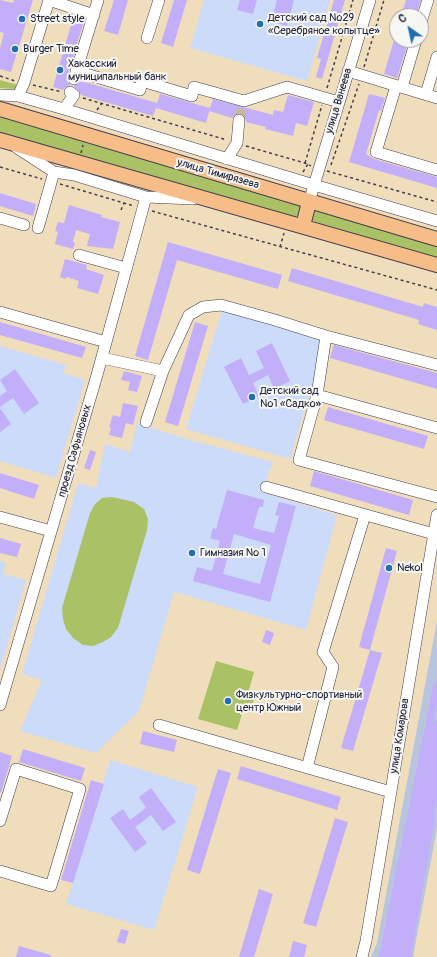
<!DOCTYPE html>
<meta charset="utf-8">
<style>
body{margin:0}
#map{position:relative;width:437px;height:957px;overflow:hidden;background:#f0ddbc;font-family:Pangolin,sans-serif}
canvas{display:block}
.north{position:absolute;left:389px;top:8px;width:40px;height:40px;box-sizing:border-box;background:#f6f6f2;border:1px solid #a1a1a9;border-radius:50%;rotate:326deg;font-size:11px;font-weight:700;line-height:16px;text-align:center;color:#22223b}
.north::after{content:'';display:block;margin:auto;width:14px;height:18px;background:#1f6fb2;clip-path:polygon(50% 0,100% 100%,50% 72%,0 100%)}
</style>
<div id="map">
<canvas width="437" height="957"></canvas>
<div class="north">С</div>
</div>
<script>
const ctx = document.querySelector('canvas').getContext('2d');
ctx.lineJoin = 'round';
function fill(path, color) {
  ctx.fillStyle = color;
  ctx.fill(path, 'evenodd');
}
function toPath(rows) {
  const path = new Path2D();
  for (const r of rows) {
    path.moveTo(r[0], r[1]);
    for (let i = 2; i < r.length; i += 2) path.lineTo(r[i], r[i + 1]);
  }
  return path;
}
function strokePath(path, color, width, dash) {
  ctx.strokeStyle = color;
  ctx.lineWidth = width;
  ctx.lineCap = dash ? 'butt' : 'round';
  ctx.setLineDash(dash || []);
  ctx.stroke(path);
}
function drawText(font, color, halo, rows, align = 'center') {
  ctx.font = font + ' Pangolin,sans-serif';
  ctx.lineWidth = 4;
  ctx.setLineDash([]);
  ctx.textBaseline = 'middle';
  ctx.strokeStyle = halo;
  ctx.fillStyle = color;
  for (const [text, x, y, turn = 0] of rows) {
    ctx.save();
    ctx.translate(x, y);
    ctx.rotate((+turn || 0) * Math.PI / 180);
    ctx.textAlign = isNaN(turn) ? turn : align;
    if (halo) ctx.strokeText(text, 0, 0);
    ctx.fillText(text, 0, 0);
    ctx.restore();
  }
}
const built = toPath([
 [204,0,330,0,307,81,190,48],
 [222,309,321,338,318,365,290,459,186,429],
 [0,346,66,365,63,373,85,380,56,478,0,461],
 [137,423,183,438,273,462,261,492,337,515,306,630,174,592,139,711,96,753,20,731,42,680,22,674,78,483,96,488,105,444,130,452],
 [0,561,6,562,3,574,26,580,0,670],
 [110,760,198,787,154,930,66,904]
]);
const industrial = toPath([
 [437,621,437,828,413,957,371,957,377,943]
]);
const green = toPath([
 [0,80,18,85,16,89,14,89,0,88],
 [0,114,299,203,302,207,299,216,295,217,261,207,252,207,0,135],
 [316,209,437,244,437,259,315,222,311,219,312,212],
 [112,497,134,502,144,509,148,519,147,530,118,628,111,637,103,642,93,646,83,645,73,638,66,629,63,619,62,608,90,513,95,504,102,498],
 [216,661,254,672,249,690,256,692,250,713,243,711,237,730,198,719]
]);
const building = toPath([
 [0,0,13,3,14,0,33,0,11,72,0,69,0,48,4,33,0,32],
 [114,0,128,0,118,35,104,31],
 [174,0,187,0,173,47,161,43],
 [240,0,257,0,253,14,237,10],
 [277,0,294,0,287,26,271,21],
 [334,0,345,0,322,79,316,77,321,59,317,58],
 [406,0,421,0,416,16,401,16],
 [73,18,84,21,67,77,67,81,71,85,67,86,63,90,53,87],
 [394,40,409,40,397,78,384,74],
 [81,81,157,103,160,94,210,108,206,123,156,108,153,116,81,95,78,90,73,86,78,84],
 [369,94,385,98,381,111,379,110,366,154,374,159,437,177,437,188,349,162],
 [288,95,314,102,307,126,296,123,293,136,265,129,266,127,246,122,245,117,240,113,236,114,232,118,209,111,213,99,273,115,274,110,283,112],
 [0,193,36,204,33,216,0,206],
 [69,205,102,215,101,217,120,222,113,249,87,246,90,234,76,230,73,242,75,243,73,249,55,244,58,232,55,231,58,222,64,223],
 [168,242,282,275,278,289,177,260,148,360,135,356],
 [65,259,87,265,86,269,104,275,98,294,77,288,79,281,67,277,66,279,60,277],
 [292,268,423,307,424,303,437,307,437,330,418,324,419,320,288,281],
 [0,322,86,347,82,358,0,335],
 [195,322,208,326,178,426,165,422],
 [272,343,290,381,274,389,268,375,253,383,259,396,243,404,224,367,241,358,249,375,264,368,256,351],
 [334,345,437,373,437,389,330,358],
 [15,369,39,403,24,414,13,398,0,407,0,396,7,391,0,380],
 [124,371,142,376,137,392,128,390,130,382,121,380],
 [123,403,138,406,133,425,126,423,122,438,109,435,111,428,109,427,113,415,120,417],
 [328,407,428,436,424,449,324,420],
 [0,408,11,424,0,432],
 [90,450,96,452,90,470,84,468],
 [314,471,413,500,409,515,310,486],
 [0,473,39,485,34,499,0,488],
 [227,490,264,500,263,507,259,507,253,528,274,533,279,516,275,515,279,502,296,506,270,602,193,581,197,567,212,571,220,541,210,538,213,528,216,529],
 [234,534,271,545,260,584,223,574],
 [0,538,21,544,17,557,0,553],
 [386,548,397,551,370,650,359,647],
 [266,630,274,633,270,645,262,642],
 [370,650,382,653,353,751,341,748],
 [434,682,437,682,437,703,434,721,437,722,437,801,434,817,435,818,411,957,379,957],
 [143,731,177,740,174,752,140,744],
 [23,749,85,768,81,781,19,762],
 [0,752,12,756,1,793,0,792],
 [241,766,341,797,337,810,237,779],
 [218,769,231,773,200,874,187,870],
 [91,780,104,784,73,883,61,880],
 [151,788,176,822,163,831,151,815,135,827,147,843,135,852,110,818,123,809,130,820,146,808,139,797],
 [335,818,348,822,316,927,303,923],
 [259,889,273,894,254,957,239,957],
 [121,929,129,931,125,944,117,942],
 [293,941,307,945,304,957,289,957],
 [19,946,51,955,51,957,16,957]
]);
const minorTunnel = toPath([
 [239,120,242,107]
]);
const path = toPath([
 [364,67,384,0],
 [0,76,15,81],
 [33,85,62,92],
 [327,88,353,0],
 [83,98,227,140],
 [97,110,102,103],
 [246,146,308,164,311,166],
 [81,153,83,145],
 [305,163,322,105],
 [331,165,359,84],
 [0,167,42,179],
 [327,171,437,202],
 [303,172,308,164],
 [60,184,134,206],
 [121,210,124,203],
 [152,211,437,290],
 [280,247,284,233]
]);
const minor = toPath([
 [49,0,94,15],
 [421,22,428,0],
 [147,38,159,0],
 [76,71,140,90,142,81,192,96,194,87,244,101,287,87,339,102],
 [348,71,437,98],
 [74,79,98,0],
 [396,86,376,152,437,170],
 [402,87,416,40],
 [426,94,437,57],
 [0,95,18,96,64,109,314,185,437,221],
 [18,96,24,83,49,0],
 [64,109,74,95,70,92],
 [17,148,54,172,74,175,146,197,193,199],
 [227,159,237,143,239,120],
 [309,202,370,0],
 [0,218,24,225],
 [38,228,54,172],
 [79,255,126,268],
 [0,312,106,342],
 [102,358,163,371,189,315,203,307,221,305,275,320,326,336],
 [437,365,326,336,317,395,299,460,437,497],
 [317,395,437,428],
 [146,422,163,371],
 [266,487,434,534],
 [0,517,51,531],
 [0,705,97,375,146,197],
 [159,725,391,792],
 [307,768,333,667,323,652,365,515],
 [0,821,16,769,80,789,51,886,0,871],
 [362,957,366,941,437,515]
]);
const major = toPath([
 [0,109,437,239],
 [0,140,437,265],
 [303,226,309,202]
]);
const markers = [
 [22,19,4,"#1f6fb2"],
 [260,24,4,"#1f6fb2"],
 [15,49,4,"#1f6fb2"],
 [60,70,4,"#1f6fb2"],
 [252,397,4,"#1f6fb2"],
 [192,553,4,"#1f6fb2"],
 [389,568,4,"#1f6fb2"],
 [228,701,4,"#1f6fb2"]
];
const poiNames = [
 ["Детский сад №29",268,18],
 ["«Серебряное копытце»",268,31],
 ["Street style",30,19],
 ["Burger Time",23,49],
 ["Хакасский",68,64],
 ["муниципальный банк",68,77],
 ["Детский сад",260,391],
 ["№1 «Cадко»",260,404],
 ["Гимназия № 1",200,553],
 ["Nekol",397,568],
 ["Физкультурно-спортивный",236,695],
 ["центр Южный",236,708]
];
const streetNames = [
 ["улица Ванеева",339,101,-73],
 ["улица Тимирязева",218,174,16],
 ["проезд Сафьяновых",75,451,-74],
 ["улица Комарова",400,736,-81]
];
fill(built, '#ccdbf9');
fill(industrial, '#b8c5de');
fill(green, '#aac166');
fill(building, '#c3aefa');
strokePath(minorTunnel, '#c7b8a2', 11, [11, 5.5]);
strokePath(minor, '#413e4e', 12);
strokePath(major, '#413e4e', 16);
strokePath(path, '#413e4e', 1.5, [3, 3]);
strokePath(minor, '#fff', 11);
strokePath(major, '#f7bd88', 14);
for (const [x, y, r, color] of markers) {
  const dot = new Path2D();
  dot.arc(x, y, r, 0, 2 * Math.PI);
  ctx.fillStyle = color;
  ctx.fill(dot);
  strokePath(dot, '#f6f6f2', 1.5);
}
drawText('11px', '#22223b', '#f6f6f2', poiNames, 'left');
drawText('11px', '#22223b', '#f6f6f2', streetNames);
</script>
